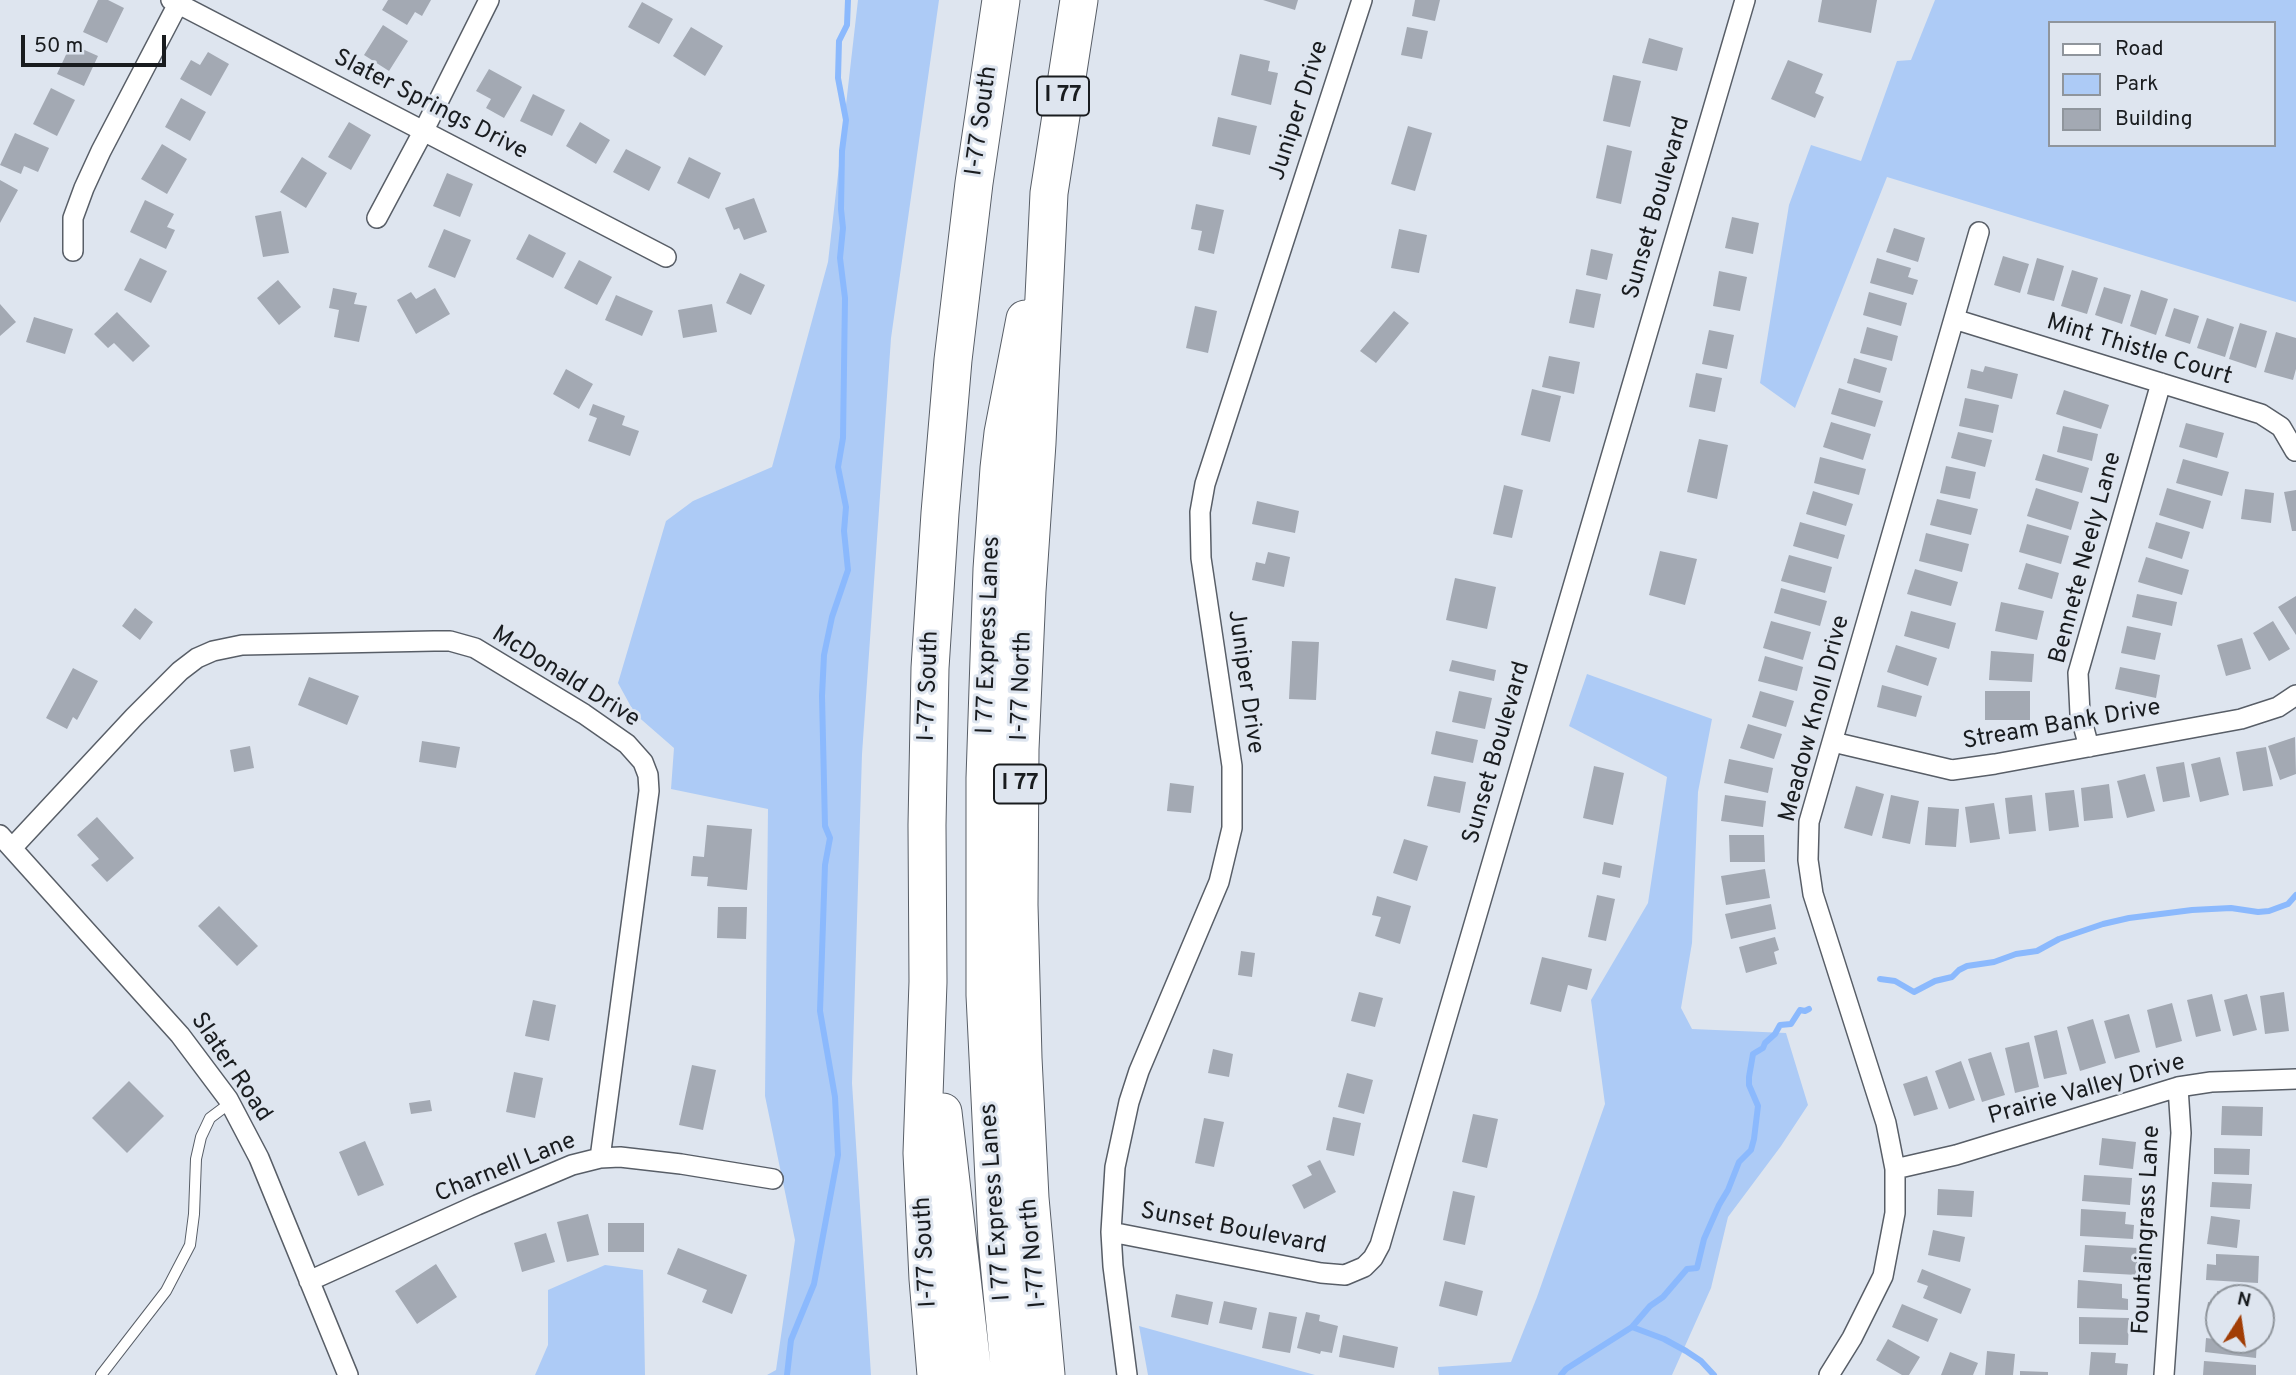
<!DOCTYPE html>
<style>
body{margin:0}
#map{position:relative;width:2296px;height:1375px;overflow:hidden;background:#dee5ef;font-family:Overpass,sans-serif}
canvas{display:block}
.legend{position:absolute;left:2048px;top:21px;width:228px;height:126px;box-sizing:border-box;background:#dee5ef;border:2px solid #8f959c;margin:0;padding:9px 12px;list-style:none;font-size:21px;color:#191c1f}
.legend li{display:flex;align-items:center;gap:14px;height:35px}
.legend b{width:35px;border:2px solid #8f959c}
.north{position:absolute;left:2205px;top:1284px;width:70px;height:70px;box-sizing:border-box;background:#dee5ef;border:2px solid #8f959c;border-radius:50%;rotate:12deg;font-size:19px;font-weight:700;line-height:28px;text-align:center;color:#191c1f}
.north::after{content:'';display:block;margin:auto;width:24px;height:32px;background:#a13d05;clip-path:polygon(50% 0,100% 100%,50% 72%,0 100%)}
.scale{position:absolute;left:21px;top:35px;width:145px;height:32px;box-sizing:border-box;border:4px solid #191c1f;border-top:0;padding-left:9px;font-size:21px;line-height:24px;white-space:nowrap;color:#191c1f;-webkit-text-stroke:5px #dee5ef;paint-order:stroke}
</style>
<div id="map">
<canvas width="2296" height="1375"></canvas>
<ul class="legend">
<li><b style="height:9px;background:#fff"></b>Road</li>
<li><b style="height:19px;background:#adcbf6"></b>Park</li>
<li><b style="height:19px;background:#a3a9b3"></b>Building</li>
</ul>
<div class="north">N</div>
<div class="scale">50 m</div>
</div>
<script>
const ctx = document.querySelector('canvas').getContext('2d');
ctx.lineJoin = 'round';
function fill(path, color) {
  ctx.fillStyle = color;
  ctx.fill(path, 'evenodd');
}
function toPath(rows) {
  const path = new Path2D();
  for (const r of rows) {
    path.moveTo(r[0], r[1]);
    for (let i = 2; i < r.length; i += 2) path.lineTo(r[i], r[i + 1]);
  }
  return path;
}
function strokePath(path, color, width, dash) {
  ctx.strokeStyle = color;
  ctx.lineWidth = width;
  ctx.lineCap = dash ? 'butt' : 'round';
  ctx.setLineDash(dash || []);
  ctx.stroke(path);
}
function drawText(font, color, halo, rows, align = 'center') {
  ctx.font = font + ' Overpass,sans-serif';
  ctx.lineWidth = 6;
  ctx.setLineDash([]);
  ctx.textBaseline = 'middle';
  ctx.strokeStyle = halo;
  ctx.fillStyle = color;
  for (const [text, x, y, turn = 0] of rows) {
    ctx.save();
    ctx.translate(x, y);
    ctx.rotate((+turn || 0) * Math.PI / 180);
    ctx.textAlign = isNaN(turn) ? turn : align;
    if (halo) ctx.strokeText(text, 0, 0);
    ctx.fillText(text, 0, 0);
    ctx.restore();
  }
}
const green = toPath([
 [858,0,939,0,891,338,862,754,852,1083,871,1375,767,1375,776,1370,795,1240,765,1096,768,809,671,789,674,748,635,714,618,683,666,521,693,501,772,467,828,262],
 [1935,0,2296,0,2296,302,1887,177,1795,408,1760,383,1789,205,1811,145,1861,161,1897,61,1911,60],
 [2049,23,2273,23,2273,145,2049,145],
 [1587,674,1712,719,1698,792,1692,943,1681,1008,1692,1029,1786,1033,1808,1105,1781,1146,1728,1217,1711,1288,1672,1375,1439,1375,1438,1367,1511,1362,1537,1297,1605,1104,1591,1000,1648,903,1667,777,1569,726],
 [605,1265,643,1270,645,1375,535,1375,548,1345,548,1290],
 [1139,1326,1315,1375,1148,1375]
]);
const stream = toPath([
 [1880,979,1895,981,1914,992,1935,981,1952,977,1959,970,1967,966,1994,962,2016,954,2037,951,2059,939,2103,924,2129,918,2192,910,2231,908,2258,912,2269,911,2288,904,2296,895],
 [1632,1327,1664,1339,1686,1351,1701,1361,1714,1375],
 [787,1375,791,1340,814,1284,838,1155,835,1097,820,1011,825,865,830,838,825,826,822,696,824,655,832,617,848,570,844,531,846,507,838,467,843,438,845,298,840,258,843,228,841,209,842,151,846,120,838,78,839,41,847,25,848,0],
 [1561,1375,1566,1369,1632,1327,1650,1306,1663,1297,1687,1269,1697,1268,1704,1239,1719,1205,1728,1190,1739,1162,1751,1150,1754,1139,1758,1106,1749,1085,1749,1077,1753,1054,1763,1048,1765,1043,1775,1034,1780,1025,1791,1024,1800,1010,1805,1011,1809,1009]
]);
const building = toPath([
 [98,0,108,0,124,8,107,43,83,32],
 [388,0,431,0,422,16,415,12,407,25,382,10],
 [1263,0,1298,0,1295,10],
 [1415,0,1440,0,1435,21,1412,16],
 [1822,0,1877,0,1871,33,1818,22],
 [642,2,673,19,659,44,628,27],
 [383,25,408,41,389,71,364,55],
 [691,27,723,46,705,76,673,56],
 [1407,27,1428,31,1422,59,1401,55],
 [1649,38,1683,48,1677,71,1642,63],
 [71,44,98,56,84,86,57,74],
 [208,52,229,64,211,96,180,79,191,60,200,65],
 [1240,54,1270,61,1268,71,1278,73,1271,105,1231,95],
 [1788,60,1823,74,1815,93,1824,97,1815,118,1771,99],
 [489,69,522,87,504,118,486,108,491,99,476,91],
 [1613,75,1641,81,1630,127,1603,121],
 [51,88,75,100,57,136,33,124],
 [533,94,565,110,552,136,520,121],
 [181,98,206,112,190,141,165,127],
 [1218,117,1257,126,1250,155,1212,146],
 [349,122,371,135,351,170,328,157],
 [580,122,610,140,596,164,566,146],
 [1408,126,1432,133,1415,191,1391,184],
 [15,133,49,148,38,172,24,166,21,174,0,165],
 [162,144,187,159,167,194,141,179],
 [1607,145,1632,151,1621,204,1596,198],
 [626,149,661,167,649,191,613,172],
 [302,157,327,173,306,208,280,192],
 [689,157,721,173,709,199,677,183],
 [447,173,473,184,460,217,433,206],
 [0,180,18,190,0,223],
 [754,198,767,232,744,240,739,228,734,230,725,208],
 [145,200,174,214,167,227,175,230,166,249,130,232],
 [1196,204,1224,210,1214,254,1198,250,1202,231,1191,229],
 [281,211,289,253,263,257,255,216],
 [1732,217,1759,223,1753,254,1725,248],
 [1894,228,1925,238,1918,262,1886,252],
 [444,229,471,240,455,278,428,267],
 [1399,229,1427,235,1419,273,1391,268],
 [529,234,566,253,553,278,516,259],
 [1591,249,1613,254,1607,280,1586,275],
 [2003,256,2029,264,2020,293,1994,285],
 [140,258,167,271,151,303,124,290],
 [1877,258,1911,268,1908,277,1918,280,1913,295,1870,283],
 [2037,258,2064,266,2054,301,2027,294],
 [579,260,612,277,597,305,564,288],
 [2072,270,2098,278,2087,314,2061,306],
 [1719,271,1747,277,1740,311,1713,306],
 [740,273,765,285,751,315,726,303],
 [278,280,301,307,279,325,257,298],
 [2104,287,2131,295,2122,324,2095,315],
 [333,288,357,293,354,304,367,306,359,342,334,337,339,310,329,308],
 [435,288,450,314,416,334,397,300,411,292,416,299],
 [1576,289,1601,294,1594,328,1569,323],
 [2141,290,2168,299,2156,335,2130,326],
 [1869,292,1907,303,1901,326,1863,315],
 [616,295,653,311,642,336,605,320],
 [0,304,16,322,0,336],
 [712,304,717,332,683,338,678,310],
 [1195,306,1217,311,1208,353,1186,348],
 [2174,308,2199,316,2190,344,2165,336],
 [1394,311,1409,323,1376,363,1360,351],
 [117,312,150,346,133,362,114,343,108,348,94,334],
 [34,317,73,329,65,354,26,342],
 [2207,318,2234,327,2225,357,2197,348],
 [2240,323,2267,331,2256,368,2229,359],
 [1867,327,1898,336,1892,361,1860,353],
 [1709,330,1734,335,1727,369,1702,364],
 [2276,332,2296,338,2296,369,2293,380,2264,372],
 [1549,356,1580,362,1574,394,1542,387],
 [1854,358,1887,368,1880,393,1847,383],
 [1985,366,2018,374,2012,399,1967,388,1971,369,1983,372],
 [566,369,593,384,579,409,553,394],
 [1696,373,1722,378,1715,412,1689,407],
 [1839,388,1883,401,1875,427,1831,414],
 [1532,389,1561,396,1550,442,1521,435],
 [2064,390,2109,405,2101,429,2056,414],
 [1965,398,1999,405,1993,433,1959,426],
 [593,404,625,416,622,425,639,431,630,456,588,441,597,418,589,415],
 [1831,422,1871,434,1863,460,1823,447],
 [2186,423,2224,433,2217,458,2179,447],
 [2063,426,2098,434,2092,461,2057,452],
 [1958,432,1992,440,1985,467,1951,458],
 [1699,439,1728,445,1717,499,1687,492],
 [2043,454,2089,468,2082,493,2035,480],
 [1820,457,1866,469,1859,495,1814,483],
 [2183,459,2229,472,2222,496,2176,483],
 [1946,466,1976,472,1970,499,1940,493],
 [1504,485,1523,490,1512,538,1493,534],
 [2036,488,2079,502,2071,530,2027,516],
 [2167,488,2211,501,2203,529,2159,515],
 [2245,489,2274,493,2271,523,2241,519],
 [2296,490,2296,531,2292,531,2284,492],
 [1813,491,1853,504,1846,526,1806,514],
 [1937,499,1978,509,1971,535,1930,525],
 [1257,501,1299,511,1295,533,1252,524],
 [1800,522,1845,535,1838,559,1793,546],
 [2156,522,2190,532,2182,559,2148,548],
 [2027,524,2069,536,2061,564,2019,552],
 [1926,533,1969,544,1962,572,1919,561],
 [1660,551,1697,559,1685,605,1649,595],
 [1268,552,1290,557,1284,587,1252,580,1256,562,1265,564],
 [1789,555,1832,567,1825,593,1781,581],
 [2146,557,2189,570,2182,595,2138,582],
 [2026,563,2059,573,2052,599,2018,589],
 [1915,569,1958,582,1951,606,1907,594],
 [1455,578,1496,587,1487,629,1446,620],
 [1781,588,1827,601,1820,626,1774,613],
 [2137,594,2177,602,2172,626,2132,617],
 [2296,596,2296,635,2278,607],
 [2001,602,2044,611,2037,640,1995,631],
 [135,608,153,622,140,640,122,626],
 [1911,611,1956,623,1949,649,1904,636],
 [1771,621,1811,632,1803,660,1763,648],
 [2273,621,2290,649,2269,661,2253,633],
 [2127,626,2161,633,2155,660,2121,653],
 [2242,638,2251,669,2226,676,2217,645],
 [1292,641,1319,642,1316,700,1289,699],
 [1896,645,1937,658,1928,686,1887,672],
 [1991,651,2034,654,2032,682,1989,680],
 [1765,656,1803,667,1797,691,1758,681],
 [1452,660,1496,670,1494,681,1449,671],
 [2120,667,2160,675,2156,698,2115,689],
 [73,668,98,681,77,720,73,717,67,729,46,718],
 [309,677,359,696,347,725,298,705],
 [1882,685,1922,696,1916,717,1877,707],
 [1459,691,1492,698,1485,729,1452,722],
 [1760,691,1794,701,1786,727,1752,717],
 [1985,691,2030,691,2030,720,1985,720],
 [1748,724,1782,734,1774,759,1740,748],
 [1436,731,1478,740,1473,763,1431,754],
 [2295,737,2296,774,2280,780,2268,746],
 [422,741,460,747,456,768,419,762],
 [250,746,254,768,234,772,230,750],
 [2266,747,2273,786,2243,791,2236,752],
 [2220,757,2229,795,2200,802,2191,764],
 [1729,759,1773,768,1768,793,1724,783],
 [2184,762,2190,797,2163,802,2156,767],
 [1594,766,1624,773,1613,825,1583,818],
 [2145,774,2155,811,2127,818,2117,781],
 [1434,776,1466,782,1460,813,1427,806],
 [1170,783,1194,786,1191,813,1167,811],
 [2109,784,2113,818,2084,821,2081,788],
 [1856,786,1884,794,1872,836,1844,828],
 [2074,790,2079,827,2049,831,2045,793],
 [1725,795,1766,801,1763,827,1721,821],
 [1891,795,1919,801,1910,844,1882,838],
 [2032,795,2036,831,2009,834,2005,798],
 [1994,803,2000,839,1970,843,1965,807],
 [1928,807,1959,809,1956,847,1925,845],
 [97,817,134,858,107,882,91,865,99,859,77,835],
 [707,825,752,829,747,890,707,886,708,877,691,876,693,856,704,857],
 [1729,835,1764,835,1765,862,1730,862],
 [1404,839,1428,846,1417,881,1393,873],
 [1604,862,1622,866,1620,878,1602,874],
 [1765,869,1770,898,1726,905,1721,876],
 [1597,895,1615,899,1606,941,1588,937],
 [1377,896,1411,906,1400,944,1375,936,1381,917,1372,915],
 [1771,904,1776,929,1731,939,1725,914],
 [219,906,258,946,237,966,198,926],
 [718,907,747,907,746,939,717,938],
 [1775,937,1779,950,1774,952,1777,964,1746,973,1739,947],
 [1241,951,1255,953,1252,977,1238,975],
 [1542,957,1592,969,1587,990,1568,985,1561,1012,1530,1004],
 [1359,992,1383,998,1375,1027,1351,1021],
 [2284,992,2289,1031,2265,1034,2260,996],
 [2212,994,2221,1031,2196,1037,2187,1000],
 [2247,994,2257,1030,2233,1036,2224,1000],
 [533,1000,556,1005,549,1041,525,1036],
 [2172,1003,2182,1041,2156,1048,2147,1010],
 [2129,1014,2140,1052,2115,1059,2104,1021],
 [2093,1019,2106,1063,2080,1071,2067,1027],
 [2057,1030,2067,1074,2044,1079,2034,1036],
 [2029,1042,2039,1087,2015,1093,2005,1048],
 [1213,1049,1233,1054,1229,1077,1208,1073],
 [1991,1052,2005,1095,1982,1102,1968,1059],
 [1961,1061,1975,1100,1949,1109,1935,1071],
 [692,1065,716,1070,703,1130,679,1125],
 [514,1072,543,1078,535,1118,506,1112],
 [1347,1073,1373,1080,1364,1114,1338,1107],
 [1927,1076,1938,1109,1914,1116,1903,1084],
 [129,1081,164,1116,127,1153,92,1118],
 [430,1100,432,1111,411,1114,409,1103],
 [2222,1106,2263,1107,2262,1136,2221,1135],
 [1473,1114,1498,1119,1487,1168,1462,1162],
 [1333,1117,1361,1123,1354,1156,1326,1150],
 [1204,1118,1224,1122,1214,1167,1195,1163],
 [2102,1138,2136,1142,2133,1169,2099,1165],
 [365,1141,384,1185,358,1196,339,1152],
 [2214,1148,2250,1149,2249,1175,2214,1174],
 [1320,1160,1336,1192,1304,1209,1292,1185,1312,1175,1307,1166],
 [2084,1175,2132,1178,2130,1205,2082,1201],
 [2212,1182,2252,1184,2250,1209,2210,1207],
 [1938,1189,1974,1191,1972,1217,1937,1215],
 [1453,1191,1475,1196,1465,1245,1443,1240],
 [2081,1209,2126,1212,2125,1224,2134,1225,2133,1239,2080,1236],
 [588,1214,599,1255,567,1262,557,1222],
 [2211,1216,2240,1220,2237,1248,2207,1244],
 [608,1223,644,1223,644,1252,608,1252],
 [1933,1230,1965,1237,1960,1262,1928,1255],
 [546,1233,555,1262,522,1272,514,1243],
 [2085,1245,2138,1248,2137,1275,2083,1272],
 [678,1248,747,1275,732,1314,702,1302,707,1290,667,1274],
 [2216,1254,2259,1256,2258,1283,2206,1280,2207,1264,2216,1265],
 [436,1264,457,1297,417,1324,395,1291],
 [1922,1269,1971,1289,1961,1314,1923,1298,1928,1286,1917,1282],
 [2078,1280,2122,1284,2122,1298,2128,1299,2128,1310,2077,1308],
 [1445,1281,1483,1291,1477,1316,1439,1306],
 [2217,1291,2261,1295,2261,1298,2219,1298,2219,1318,2206,1317,2208,1302,2216,1303],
 [1176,1294,1213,1302,1208,1325,1171,1317],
 [1224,1301,1257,1308,1252,1330,1219,1323],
 [1902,1304,1938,1319,1928,1342,1892,1327],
 [1269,1312,1297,1317,1290,1353,1262,1348],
 [1306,1312,1320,1315,1319,1321,1338,1326,1332,1353,1321,1351,1320,1354,1297,1348],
 [2079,1317,2129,1318,2128,1345,2079,1344],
 [2215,1326,2219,1327,2219,1340,2257,1340,2256,1358,2205,1352,2206,1338,2214,1339],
 [1343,1335,1398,1347,1394,1368,1339,1357],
 [1888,1339,1920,1357,1909,1375,1902,1375,1876,1360],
 [1987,1351,2015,1354,2013,1375,1985,1375],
 [1950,1352,1978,1363,1973,1375,1941,1375],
 [2091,1352,2116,1353,2115,1363,2128,1364,2127,1375,2089,1375],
 [2204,1361,2256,1365,2256,1375,2203,1375],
 [2020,1371,2048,1372,2048,1375,2020,1375]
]);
const lane = toPath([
 [101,1375,166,1291,190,1245,194,1214,196,1159,201,1137,210,1118,230,1103]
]);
const street = toPath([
 [171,0,666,257],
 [377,218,424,130,489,0],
 [73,251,73,218,84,188,101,151,180,0],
 [1954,319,2261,414,2281,427,2295,451],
 [1833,742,1952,770,1995,764,2241,719,2278,707,2296,695],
 [2089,747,2080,714,2078,673,2161,383],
 [0,835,180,1035,228,1099,259,1158,348,1375],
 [12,848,134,717,180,671,197,658,213,651,242,645,434,641,450,641,475,648,584,714,627,744,643,762,648,775,649,791,600,1158],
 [1895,1169,1956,1155,2178,1087,2211,1082,2296,1079],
 [1111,1232,1321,1273,1345,1275,1364,1267,1373,1258,1380,1245,1745,0],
 [309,1281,477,1205,572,1165,600,1158,620,1157,681,1164,773,1179],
 [1127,1375,1113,1266,1111,1232,1115,1167,1129,1102,1139,1071,1219,882,1232,828,1232,766,1201,558,1200,512,1205,484,1362,0],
 [1829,1375,1852,1338,1883,1276,1895,1213,1895,1169,1886,1123,1813,894,1808,860,1809,822,1979,232],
 [2164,1375,2181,1133,2178,1087]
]);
const highway = toPath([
 [943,1112,973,1375],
 [936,1375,928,1279,922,1153,928,982,927,825,930,668,940,513,953,360,974,183,1001,0],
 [1010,1375,997,1241,985,995,985,778,992,569,999,468,1003,433,1025,319],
 [1046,1375,1030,1198,1023,1058,1019,905,1020,749,1027,591,1037,443,1049,193,1079,0]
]);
const shields = [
 [1063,96,52],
 [1020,784,52]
];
const shieldNames = [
 ["I 77",1063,96],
 ["I 77",1020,784]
];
const streetNames = [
 ["Slater Springs Drive",430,106,27],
 ["Juniper Drive",1300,111,-72],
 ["I-77 South",983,121,-82],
 ["Sunset Boulevard",1658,208,-74],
 ["Mint Thistle Court",2139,351,17],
 ["Bennete Neely Lane",2087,558,-75],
 ["I 77 Express Lanes",990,635,-88],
 ["McDonald Drive",565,678,32],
 ["Juniper Drive",1244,682,82],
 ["I-77 South",930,686,-88],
 ["I-77 North",1023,686,-88],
 ["Meadow Knoll Drive",1816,719,-75],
 ["Stream Bank Drive",2062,726,-10],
 ["Sunset Boulevard",1498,753,-74],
 ["Slater Road",230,1068,56],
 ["Prairie Valley Drive",2087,1091,-16],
 ["Charnell Lane",506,1169,-22],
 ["I 77 Express Lanes",997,1202,-94],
 ["Sunset Boulevard",1233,1230,11],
 ["Fountaingrass Lane",2148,1230,-87],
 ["I-77 South",927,1252,-93],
 ["I-77 North",1035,1253,-95]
];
fill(green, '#adcbf6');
strokePath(stream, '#8bb9fd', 6);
fill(building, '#a3a9b3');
strokePath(lane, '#585e67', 12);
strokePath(street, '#585e67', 22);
strokePath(highway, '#585e67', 39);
strokePath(lane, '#fff', 10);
strokePath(street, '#fff', 19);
strokePath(highway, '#fff', 37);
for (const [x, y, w] of shields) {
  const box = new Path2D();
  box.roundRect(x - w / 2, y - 19.5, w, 39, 5);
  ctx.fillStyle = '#dee5ef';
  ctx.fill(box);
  strokePath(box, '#191c1f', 2);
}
drawText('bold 23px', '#191c1f', null, shieldNames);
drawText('24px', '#191c1f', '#dee5ef', streetNames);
</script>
